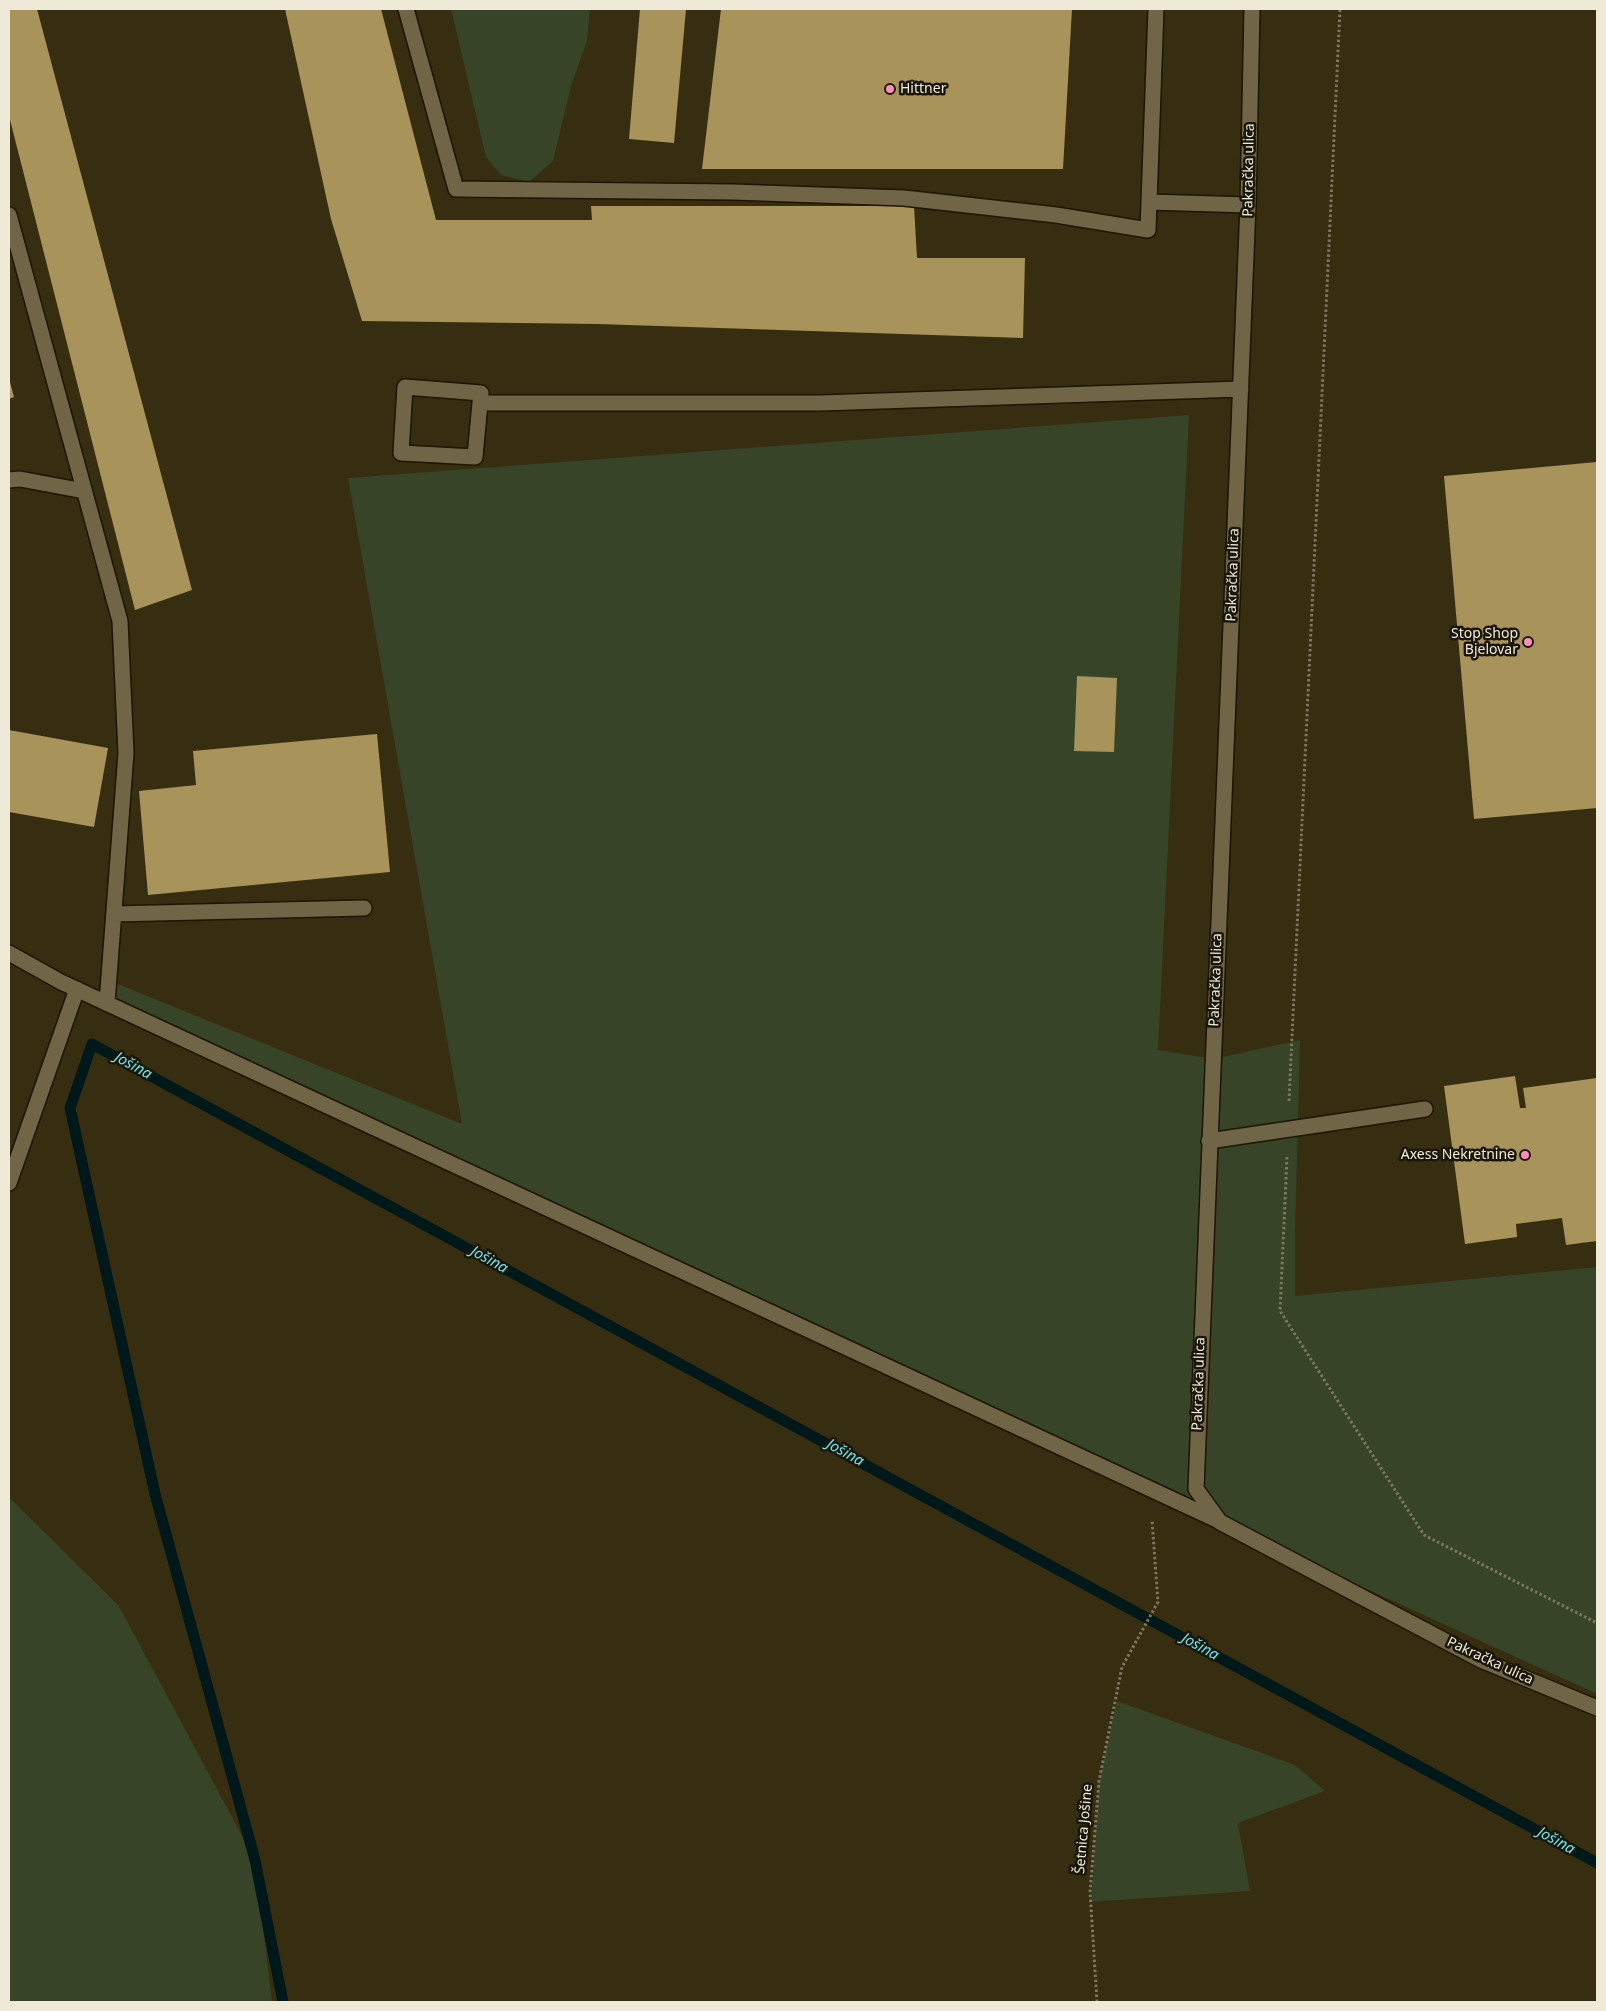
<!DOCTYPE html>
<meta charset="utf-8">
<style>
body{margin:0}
#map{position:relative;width:1606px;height:2011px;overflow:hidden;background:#372d10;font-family:"Noto Sans",sans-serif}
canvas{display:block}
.frame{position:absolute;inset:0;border:10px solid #efe9d8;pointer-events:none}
</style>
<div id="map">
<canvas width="1606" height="2011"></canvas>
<div class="frame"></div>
</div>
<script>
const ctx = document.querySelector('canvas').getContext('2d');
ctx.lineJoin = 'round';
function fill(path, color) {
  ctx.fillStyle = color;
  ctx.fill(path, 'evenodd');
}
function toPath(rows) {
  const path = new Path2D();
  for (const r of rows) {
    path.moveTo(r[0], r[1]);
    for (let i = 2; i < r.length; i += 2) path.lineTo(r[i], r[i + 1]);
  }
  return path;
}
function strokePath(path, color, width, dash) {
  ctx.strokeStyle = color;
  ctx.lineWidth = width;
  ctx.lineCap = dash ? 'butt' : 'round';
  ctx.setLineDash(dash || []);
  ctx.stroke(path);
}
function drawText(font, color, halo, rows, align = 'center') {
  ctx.font = font + ' "Noto Sans",sans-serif';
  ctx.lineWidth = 5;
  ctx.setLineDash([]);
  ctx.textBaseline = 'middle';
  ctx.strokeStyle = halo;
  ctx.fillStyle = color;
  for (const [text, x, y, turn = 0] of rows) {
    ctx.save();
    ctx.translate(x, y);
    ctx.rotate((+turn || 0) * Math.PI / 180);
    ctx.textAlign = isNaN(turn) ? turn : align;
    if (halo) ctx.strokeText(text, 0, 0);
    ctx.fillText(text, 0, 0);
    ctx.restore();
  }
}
const green = toPath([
 [451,9,590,9,587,41,571,86,553,161,529,182,501,175,486,157],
 [1189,415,1158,1050,1213,1059,1300,1040,1295,1233,1295,1296,1597,1267,1597,1694,1220,1522,107,1003,108,980,462,1124,348,478],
 [9,1497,119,1606,255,1860,272,2002,9,2002],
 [1117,1701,1295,1765,1325,1791,1238,1823,1250,1891,1091,1902,1099,1781]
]);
const stream = toPath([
 [283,2002,255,1860,155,1494,70,1108,92,1044,1597,1863]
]);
const building = toPath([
 [9,9,37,9,192,590,135,610,9,116],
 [285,9,381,9,436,220,592,220,591,206,914,206,917,258,1025,258,1023,338,598,324,362,321,331,219],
 [640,9,686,9,674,143,629,139],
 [721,9,1072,9,1063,169,702,169],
 [9,378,14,397,9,399],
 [1597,462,1597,808,1474,819,1444,476],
 [1077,676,1117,678,1114,752,1074,751],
 [9,730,108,748,94,827,9,812],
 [377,734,390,872,148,895,139,791,196,785,193,751],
 [1515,1076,1520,1108,1526,1108,1523,1088,1597,1078,1597,1241,1566,1245,1562,1218,1516,1224,1517,1237,1465,1244,1444,1086]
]);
const path = toPath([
 [1289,1101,1340,9],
 [1287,1157,1280,1311,1424,1535,1597,1623],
 [1097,2002,1090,1892,1099,1781,1122,1667,1158,1602,1152,1520]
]);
const minor = toPath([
 [406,9,456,189,733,192,904,198,1056,215,1148,230,1156,9],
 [1252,9,1248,205,1196,1489,1220,1522,1481,1660,1597,1708],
 [1149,202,1248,205],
 [9,215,120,621,126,753,107,1003],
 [480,403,475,457,401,453,405,387,481,393,480,403,821,403,1241,389],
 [9,480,20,479,84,491],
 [114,914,364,908],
 [9,953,61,982,1219,1521],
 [1209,1141,1425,1109],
 [9,1183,77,989]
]);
const markers = [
 [890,89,5,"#fd8ebe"],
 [1528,642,5,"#fd8ebe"],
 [1525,1155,5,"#fd8ebe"]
];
const poiNames = [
 ["Hittner",900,89,"left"],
 ["Stop Shop",1518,634],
 ["Bjelovar",1518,650],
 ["Axess Nekretnine",1515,1155]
];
const streetNames = [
 ["Pakračka ulica",1249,170,-89],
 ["Pakračka ulica",1233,575,-88],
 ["Pakračka ulica",1216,980,-88],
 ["Pakračka ulica",1199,1384,-88],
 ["Pakračka ulica",1490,1661,25],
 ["Šetnica Jošine",1084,1829,-85]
];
const waterNames = [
 ["Jošina",133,1066,29],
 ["Jošina",489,1260,29],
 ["Jošina",845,1453,29],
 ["Jošina",1200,1647,29],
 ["Jošina",1556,1841,29]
];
fill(green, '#374427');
strokePath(stream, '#01181b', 11);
fill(building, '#a8935b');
strokePath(minor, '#1e1500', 18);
strokePath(path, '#7e765d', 3, [2.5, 2.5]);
strokePath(minor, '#706547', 15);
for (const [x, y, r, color] of markers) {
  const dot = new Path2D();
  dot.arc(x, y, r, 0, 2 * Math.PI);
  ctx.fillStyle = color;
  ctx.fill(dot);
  strokePath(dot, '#1a160a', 2);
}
drawText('14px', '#efe9d8', '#1a160a', poiNames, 'right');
drawText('14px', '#efe9d8', '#1a160a', streetNames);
drawText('italic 15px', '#6ce3ee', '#1a160a', waterNames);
</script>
